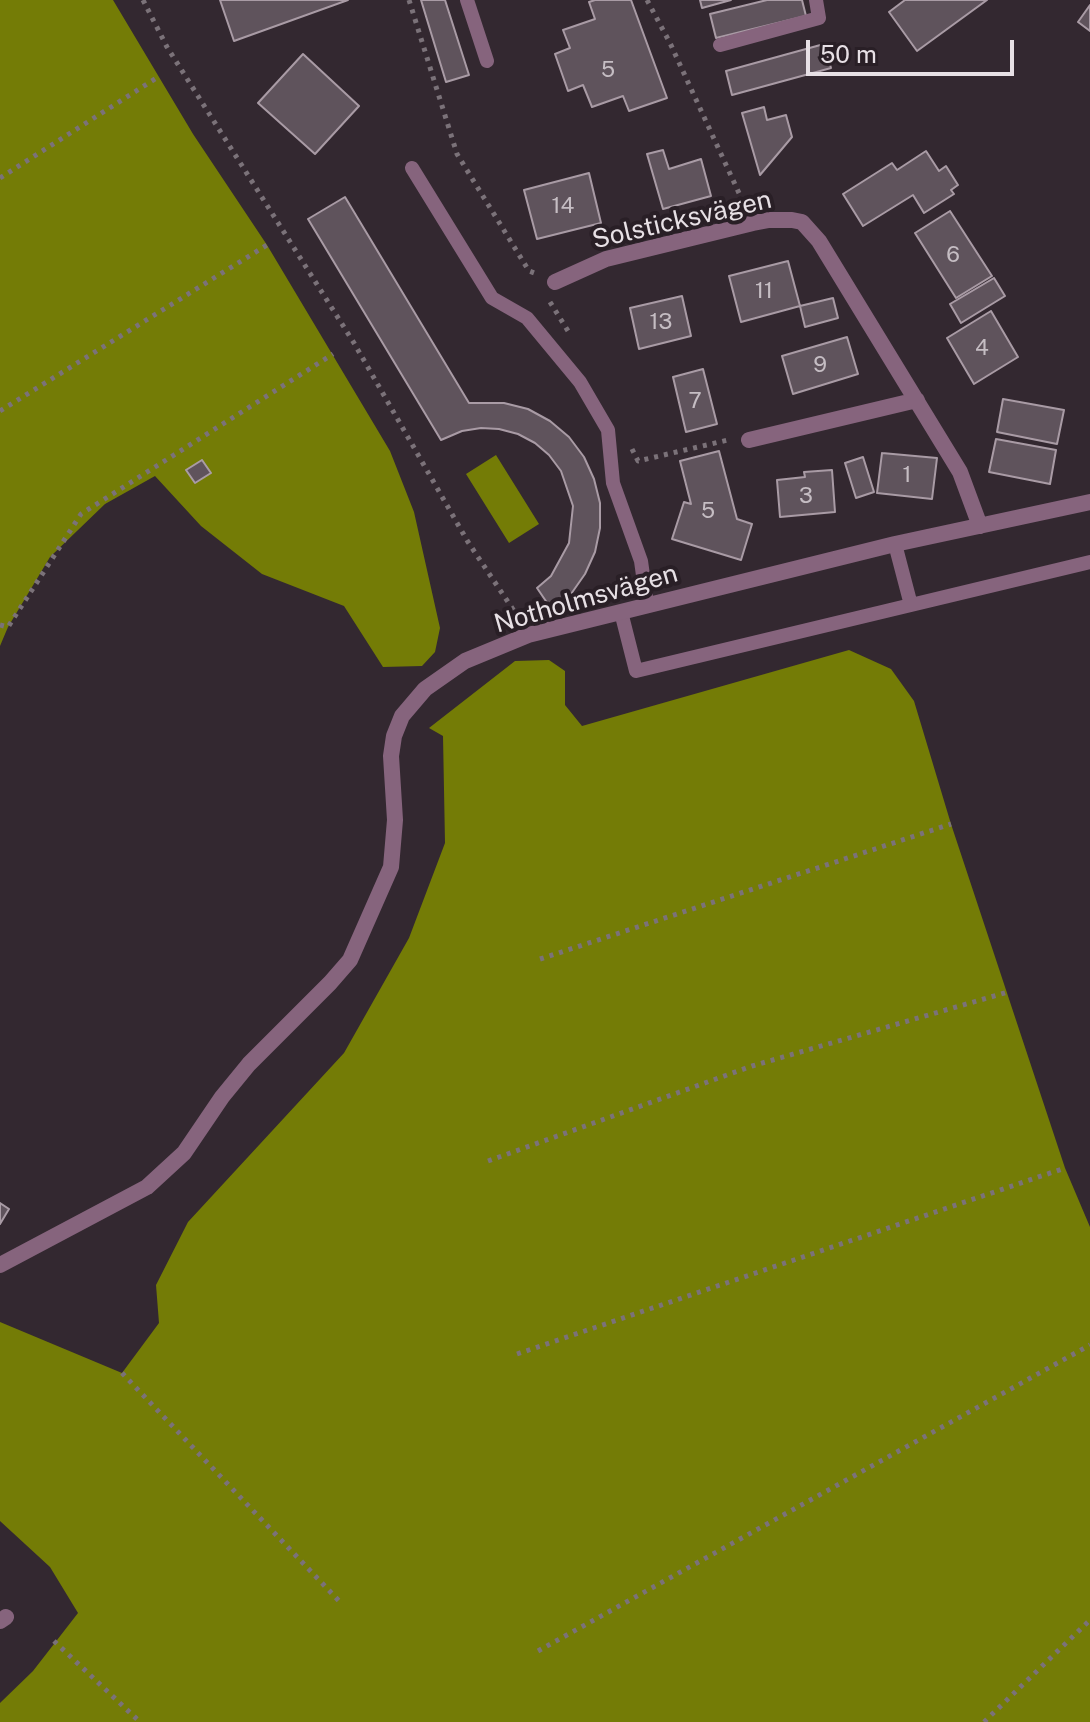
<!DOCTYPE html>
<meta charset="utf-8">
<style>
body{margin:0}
#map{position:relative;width:1090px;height:1722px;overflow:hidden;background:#332830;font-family:"Public Sans",sans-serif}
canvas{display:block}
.scale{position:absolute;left:806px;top:40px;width:208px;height:36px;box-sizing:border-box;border:4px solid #e7e0e5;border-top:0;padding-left:10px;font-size:24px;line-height:28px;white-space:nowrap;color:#e7e0e5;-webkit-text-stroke:6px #291f26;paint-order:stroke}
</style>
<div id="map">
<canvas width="1090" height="1722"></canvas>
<div class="scale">50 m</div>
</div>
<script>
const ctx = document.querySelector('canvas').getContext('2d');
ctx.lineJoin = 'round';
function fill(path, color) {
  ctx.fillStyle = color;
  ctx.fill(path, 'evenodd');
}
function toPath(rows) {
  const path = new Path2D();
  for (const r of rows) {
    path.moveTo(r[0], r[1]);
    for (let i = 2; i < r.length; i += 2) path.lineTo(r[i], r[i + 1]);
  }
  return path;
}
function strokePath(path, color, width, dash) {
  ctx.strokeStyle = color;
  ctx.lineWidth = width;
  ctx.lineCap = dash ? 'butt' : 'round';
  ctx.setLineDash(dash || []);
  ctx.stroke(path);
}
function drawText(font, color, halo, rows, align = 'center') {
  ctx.font = font + ' "Public Sans",sans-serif';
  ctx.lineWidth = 8;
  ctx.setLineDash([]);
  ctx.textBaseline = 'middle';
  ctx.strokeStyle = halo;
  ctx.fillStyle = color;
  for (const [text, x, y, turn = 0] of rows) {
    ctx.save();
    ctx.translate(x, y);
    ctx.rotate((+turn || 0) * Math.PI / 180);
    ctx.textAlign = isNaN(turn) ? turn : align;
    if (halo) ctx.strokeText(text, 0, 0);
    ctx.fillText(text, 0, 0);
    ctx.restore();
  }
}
const water = toPath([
 [0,0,113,0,193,134,267,245,390,451,414,512,440,628,435,652,422,666,383,667,344,606,262,574,201,526,155,476,105,504,50,557,8,627,0,646],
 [496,455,539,524,509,543,466,474],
 [849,650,891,669,914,701,951,824,1065,1168,1090,1227,1090,1722,0,1722,0,1703,33,1671,78,1613,50,1567,0,1521,0,1322,122,1373,159,1323,156,1285,188,1222,344,1053,409,938,445,843,443,736,429,728,515,661,549,660,565,671,565,705,582,726]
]);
const building = toPath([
 [220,0,348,0,234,41,220,0],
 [421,0,445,0,469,75,446,82,421,0],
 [595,0,631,0,667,98,629,111,623,96,592,107,583,85,568,91,555,54,570,48,563,30,595,19,589,2,595,0],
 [700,0,731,0,702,8,700,0],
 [767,0,802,0,806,16,716,38,710,14,767,0],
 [905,0,987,0,917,51,889,12,905,0],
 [1090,5,1090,31,1078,22,1090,5],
 [824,44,831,68,732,95,726,71,824,44],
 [303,54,359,106,315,154,258,103,303,54],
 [764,107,767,120,786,115,792,137,760,175,742,113,764,107],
 [663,150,669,169,701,159,711,196,663,209,647,154,663,150],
 [926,151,939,171,946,166,958,185,951,190,954,194,924,213,913,195,863,226,843,194,892,163,897,170,926,151],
 [589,173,601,223,537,239,524,190,589,173],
 [345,197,469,403,504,403,528,409,550,421,569,437,584,457,594,479,600,503,600,528,595,552,585,574,571,594,552,610,537,588,551,576,569,543,573,506,561,471,549,455,535,443,518,434,499,429,481,428,462,431,441,440,308,219,345,197],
 [950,211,992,276,956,298,915,233,950,211],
 [788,261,800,306,741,322,729,276,788,261],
 [994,278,1005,296,961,323,950,304,994,278],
 [682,296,691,336,639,349,630,308,682,296],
 [833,298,838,318,805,327,800,306,833,298],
 [991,311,1018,357,974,384,947,338,991,311],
 [847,337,858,374,793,394,782,356,847,337],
 [703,369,717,424,686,432,673,377,703,369],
 [1003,399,1064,410,1057,444,997,432,1003,399],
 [996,439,1056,450,1050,484,989,472,996,439],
 [719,451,737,519,752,524,741,560,672,539,684,502,691,504,680,461,719,451],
 [882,453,937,458,932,499,877,493,882,453],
 [863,457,874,492,856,498,845,463,863,457],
 [202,460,211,473,195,483,186,470,202,460],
 [832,470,835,512,780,517,777,480,805,477,804,472,832,470],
 [0,1203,9,1209,0,1224,0,1203]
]);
const path = toPath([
 [143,0,167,47,354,343,468,542,518,617],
 [409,0,457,154,529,271,537,274],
 [647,0,670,43,744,204],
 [0,178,158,77],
 [550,302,568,331],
 [0,411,267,245],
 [632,449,638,461,728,440],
 [0,625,8,627,81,514,333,354],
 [540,959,951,824],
 [488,1161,752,1066,1008,992],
 [517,1354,1065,1168],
 [122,1373,341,1603],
 [54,1641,140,1722],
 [538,1651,1090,1345],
 [984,1722,1090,1620]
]);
const service = toPath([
 [467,0,487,61],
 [720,45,819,18,816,0],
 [412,168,492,298,527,318,580,382,608,430,613,483,641,561,647,604],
 [911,605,1090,562],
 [621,612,636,671,911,605,895,544]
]);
const minor = toPath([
 [555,282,606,259,753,223,769,220,792,220,802,222,819,241,960,472,980,526],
 [749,440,917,400],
 [0,1265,147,1187,184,1153,222,1097,249,1064,330,983,350,960,391,867,395,820,391,756,394,736,402,716,425,689,465,661,528,635,895,544,1090,502],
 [0,1621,6,1617]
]);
const numberNames = [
 ["5",608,70],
 ["14",563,206],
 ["6",953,255],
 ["11",764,291],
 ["13",661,322],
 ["4",982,348],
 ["9",820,365],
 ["7",695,401],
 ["1",907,475],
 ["3",806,496],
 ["5",708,511]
];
const streetNames = [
 ["Solsticksvägen",682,220,-13],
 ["Notholmsvägen",586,599,-16]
];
fill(water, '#747c06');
fill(building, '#5f535c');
strokePath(building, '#a99ba5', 2);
strokePath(path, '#7b7279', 5, [4, 6]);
strokePath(service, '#86647d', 14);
strokePath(minor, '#86647d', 16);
drawText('22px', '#c5bdc3', null, numberNames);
drawText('26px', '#e7e0e5', '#291f26', streetNames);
</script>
